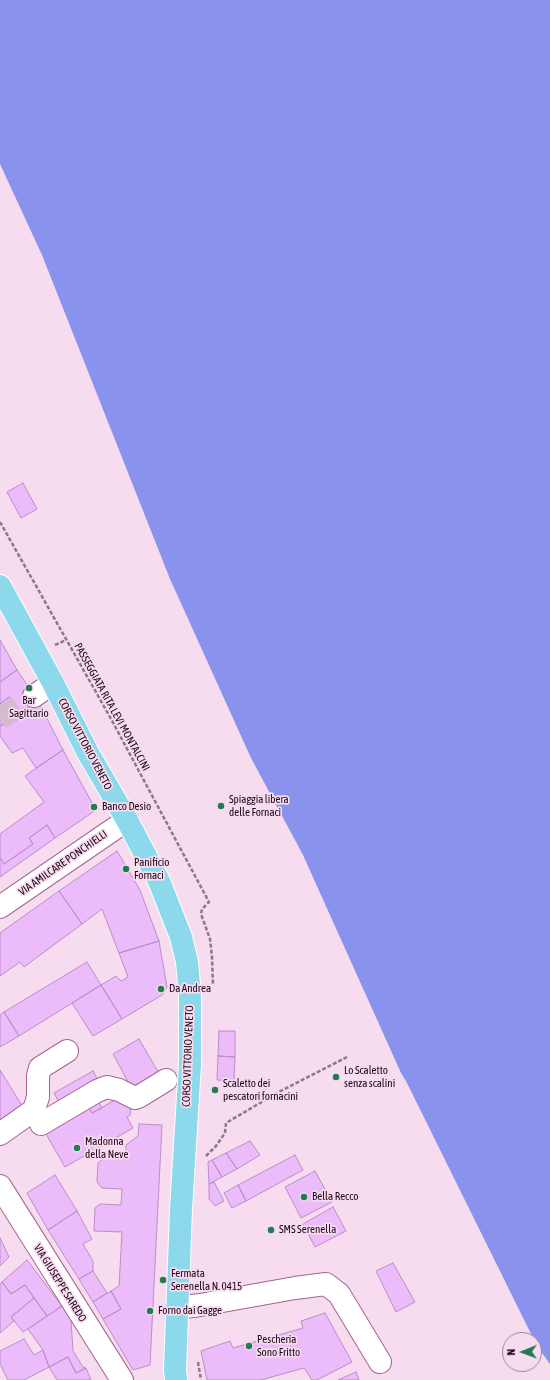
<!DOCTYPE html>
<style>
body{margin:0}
#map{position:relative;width:550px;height:1380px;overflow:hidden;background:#f7dbee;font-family:"Asap Condensed",sans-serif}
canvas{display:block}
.north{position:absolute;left:502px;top:1332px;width:40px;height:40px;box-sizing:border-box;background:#f7dbee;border:1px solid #9f8698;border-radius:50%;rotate:269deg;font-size:11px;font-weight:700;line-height:16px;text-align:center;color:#1c0617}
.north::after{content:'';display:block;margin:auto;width:14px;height:18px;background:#227c51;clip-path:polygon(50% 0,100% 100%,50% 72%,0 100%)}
</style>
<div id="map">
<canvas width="550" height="1380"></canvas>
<div class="north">N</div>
</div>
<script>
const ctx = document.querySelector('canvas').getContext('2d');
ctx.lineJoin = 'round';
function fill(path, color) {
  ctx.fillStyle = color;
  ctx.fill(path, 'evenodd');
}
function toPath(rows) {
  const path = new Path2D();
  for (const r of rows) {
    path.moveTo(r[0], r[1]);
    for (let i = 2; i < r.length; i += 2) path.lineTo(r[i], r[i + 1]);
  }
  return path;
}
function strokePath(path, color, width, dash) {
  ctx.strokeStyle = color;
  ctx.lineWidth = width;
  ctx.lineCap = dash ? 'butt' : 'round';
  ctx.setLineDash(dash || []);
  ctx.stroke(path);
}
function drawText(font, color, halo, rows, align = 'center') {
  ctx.font = font + ' "Asap Condensed",sans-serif';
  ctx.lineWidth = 3.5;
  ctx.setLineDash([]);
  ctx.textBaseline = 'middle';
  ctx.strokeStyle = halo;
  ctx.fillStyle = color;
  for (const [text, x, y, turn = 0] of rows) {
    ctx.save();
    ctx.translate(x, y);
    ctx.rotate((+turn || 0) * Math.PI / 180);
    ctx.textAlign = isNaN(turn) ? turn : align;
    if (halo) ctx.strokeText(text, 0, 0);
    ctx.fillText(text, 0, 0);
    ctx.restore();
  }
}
const water = toPath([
 [0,0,550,0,550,1364,537,1346,406,1081,401,1073,303,855,251,758,170,579,42,255,0,164]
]);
const building = toPath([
 [23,483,37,509,21,518,7,492,23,483],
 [0,640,17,670,0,682,0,640],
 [17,670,38,701,20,713,9,697,0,704,0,682,17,670],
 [9,697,20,713,38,701,63,750,36,768,23,748,12,753,0,736,0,726,4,724,0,717,0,704,9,697],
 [0,717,4,724,0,726,0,717],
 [63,750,96,810,55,838,47,825,29,838,33,844,4,864,0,858,0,834,44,802,25,776,63,750],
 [47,825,55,838,0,877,0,858,4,864,33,844,29,838,47,825],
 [117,851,140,890,159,941,119,953,102,909,82,924,59,891,117,851],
 [59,891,82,924,24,967,20,962,0,976,0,933,59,891],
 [159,941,167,987,162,995,122,1019,101,985,116,976,121,981,128,977,119,953,159,941],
 [87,962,101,985,19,1036,4,1012,87,962],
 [101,985,122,1019,93,1036,72,1003,101,985],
 [4,1012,19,1036,0,1047,0,1015,4,1012],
 [219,1031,235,1031,235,1057,218,1056,219,1031],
 [139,1039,160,1075,133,1091,113,1054,139,1039],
 [218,1056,235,1057,234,1081,217,1080,218,1056],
 [0,1070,24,1109,0,1123,0,1070],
 [93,1071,99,1082,60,1104,54,1093,93,1071],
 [96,1097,102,1108,92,1113,86,1103,96,1097],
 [115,1100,131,1107,130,1115,127,1117,133,1128,65,1167,42,1127,86,1103,92,1113,115,1100],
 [139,1124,162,1125,150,1365,133,1370,103,1319,121,1309,111,1291,119,1286,122,1232,94,1231,95,1208,100,1204,121,1205,122,1189,102,1188,97,1182,98,1163,105,1157,126,1158,126,1145,138,1136,139,1124],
 [250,1141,260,1155,237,1169,226,1153,250,1141],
 [226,1153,237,1169,222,1177,212,1160,226,1153],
 [295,1155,303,1170,246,1201,238,1185,295,1155],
 [212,1160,222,1177,209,1184,208,1162,212,1160],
 [315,1171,332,1202,301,1218,285,1187,315,1171],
 [55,1175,77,1211,48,1230,27,1193,55,1175],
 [214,1182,224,1201,215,1206,209,1199,209,1184,214,1182],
 [238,1185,246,1201,232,1208,224,1193,238,1185],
 [333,1207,346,1231,315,1247,303,1224,333,1207],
 [77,1211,92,1239,83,1244,93,1261,93,1271,79,1279,48,1230,77,1211],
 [0,1238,9,1257,0,1266,0,1238],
 [27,1260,62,1306,47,1316,25,1285,11,1294,2,1282,27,1260],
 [393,1263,415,1302,396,1312,376,1271,393,1263],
 [93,1271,107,1293,93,1302,79,1279,93,1271],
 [2,1282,11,1294,25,1285,34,1298,11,1317,14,1321,0,1333,0,1284,2,1282],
 [111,1291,121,1309,103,1319,93,1302,111,1291],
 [34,1298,47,1316,23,1332,11,1317,34,1298],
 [62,1306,71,1320,73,1351,83,1367,86,1368,76,1373,68,1357,49,1367,43,1350,28,1329,62,1306],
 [325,1313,352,1362,317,1380,312,1380,304,1368,261,1380,207,1380,201,1351,230,1341,233,1348,303,1328,301,1321,325,1313],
 [24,1339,34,1355,43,1350,49,1367,24,1380,8,1380,0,1364,0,1351,24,1339],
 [68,1357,76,1373,86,1368,91,1380,57,1380,49,1367,68,1357],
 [356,1372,359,1380,338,1380,356,1372]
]);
const minorTunnel = toPath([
 [0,719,34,696]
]);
const path = toPath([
 [0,522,110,717,209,902,202,909,201,914,210,939,212,957,213,985],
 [55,645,66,640],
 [206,1156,216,1146,225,1133,226,1123,277,1093,347,1057],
 [198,1362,201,1380]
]);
const minor = toPath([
 [34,696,53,683],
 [0,907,127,820],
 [41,1124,97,1091,107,1087,119,1090,135,1098,140,1096,166,1080],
 [0,1134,34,1110,38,1097,38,1076,40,1068,67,1051],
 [0,1186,122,1380],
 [177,1308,200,1305,295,1288,326,1284,339,1294,380,1362]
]);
const major = toPath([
 [0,586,53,683,88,753,127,820,159,881,181,937,187,962,190,995,190,1064,181,1209,175,1370,176,1380]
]);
const markers = [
 [29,688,4,"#227c51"],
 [221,806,4,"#227c51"],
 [94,807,4,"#227c51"],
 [126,869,4,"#227c51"],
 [161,989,4,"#227c51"],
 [336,1077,4,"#227c51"],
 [215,1090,4,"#227c51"],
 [77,1148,4,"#227c51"],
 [304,1197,4,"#227c51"],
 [271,1230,4,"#227c51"],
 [163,1280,4,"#227c51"],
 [150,1311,4,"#227c51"],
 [249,1346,4,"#227c51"]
];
const poiNames = [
 ["Bar",29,701,"center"],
 ["Sagittario",29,714,"center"],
 ["Spiaggia libera",229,800],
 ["delle Fornaci",229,813],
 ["Banco Desio",102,807],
 ["Panificio",134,863],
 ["Fornaci",134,876],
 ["Da Andrea",169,989],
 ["Lo Scaletto",344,1071],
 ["senza scalini",344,1084],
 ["Scaletto dei",223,1084],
 ["pescatori fornacini",223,1097],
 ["Madonna",85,1142],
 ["della Neve",85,1155],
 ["Bella Recco",312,1197],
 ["SMS Serenella",279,1230],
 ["Fermata",171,1274],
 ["Serenella N. 0415",171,1287],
 ["Forno dai Gagge",158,1311],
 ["Pescheria",257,1340],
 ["Sono Fritto",257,1353]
];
const streetNames = [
 ["PASSEGGIATA RITA LEVI MONTALCINI",112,707,61],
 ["CORSO VITTORIO VENETO",85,744,62],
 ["VIA AMILCARE PONCHIELLI",63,863,-35],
 ["CORSO VITTORIO VENETO",188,1056,-88],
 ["VIA GIUSEPPE SAREDO",60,1283,58]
];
fill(water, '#8992ed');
fill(building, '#ebbbfa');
strokePath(building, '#bb8dc9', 1);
strokePath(minorTunnel, '#d6bbce', 22, [22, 11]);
strokePath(minor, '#a26591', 24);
strokePath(major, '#fff', 24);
strokePath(path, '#8f7688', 2.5, [4, 2]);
strokePath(minor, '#fff', 22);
strokePath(major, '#8dd9ec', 22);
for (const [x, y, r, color] of markers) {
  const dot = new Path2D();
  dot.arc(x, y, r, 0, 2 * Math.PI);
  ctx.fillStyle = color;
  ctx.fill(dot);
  strokePath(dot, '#f7dbee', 1.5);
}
drawText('11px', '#1c0617', '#f7dbee', poiNames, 'left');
drawText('11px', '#1c0617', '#f7dbee', streetNames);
</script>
